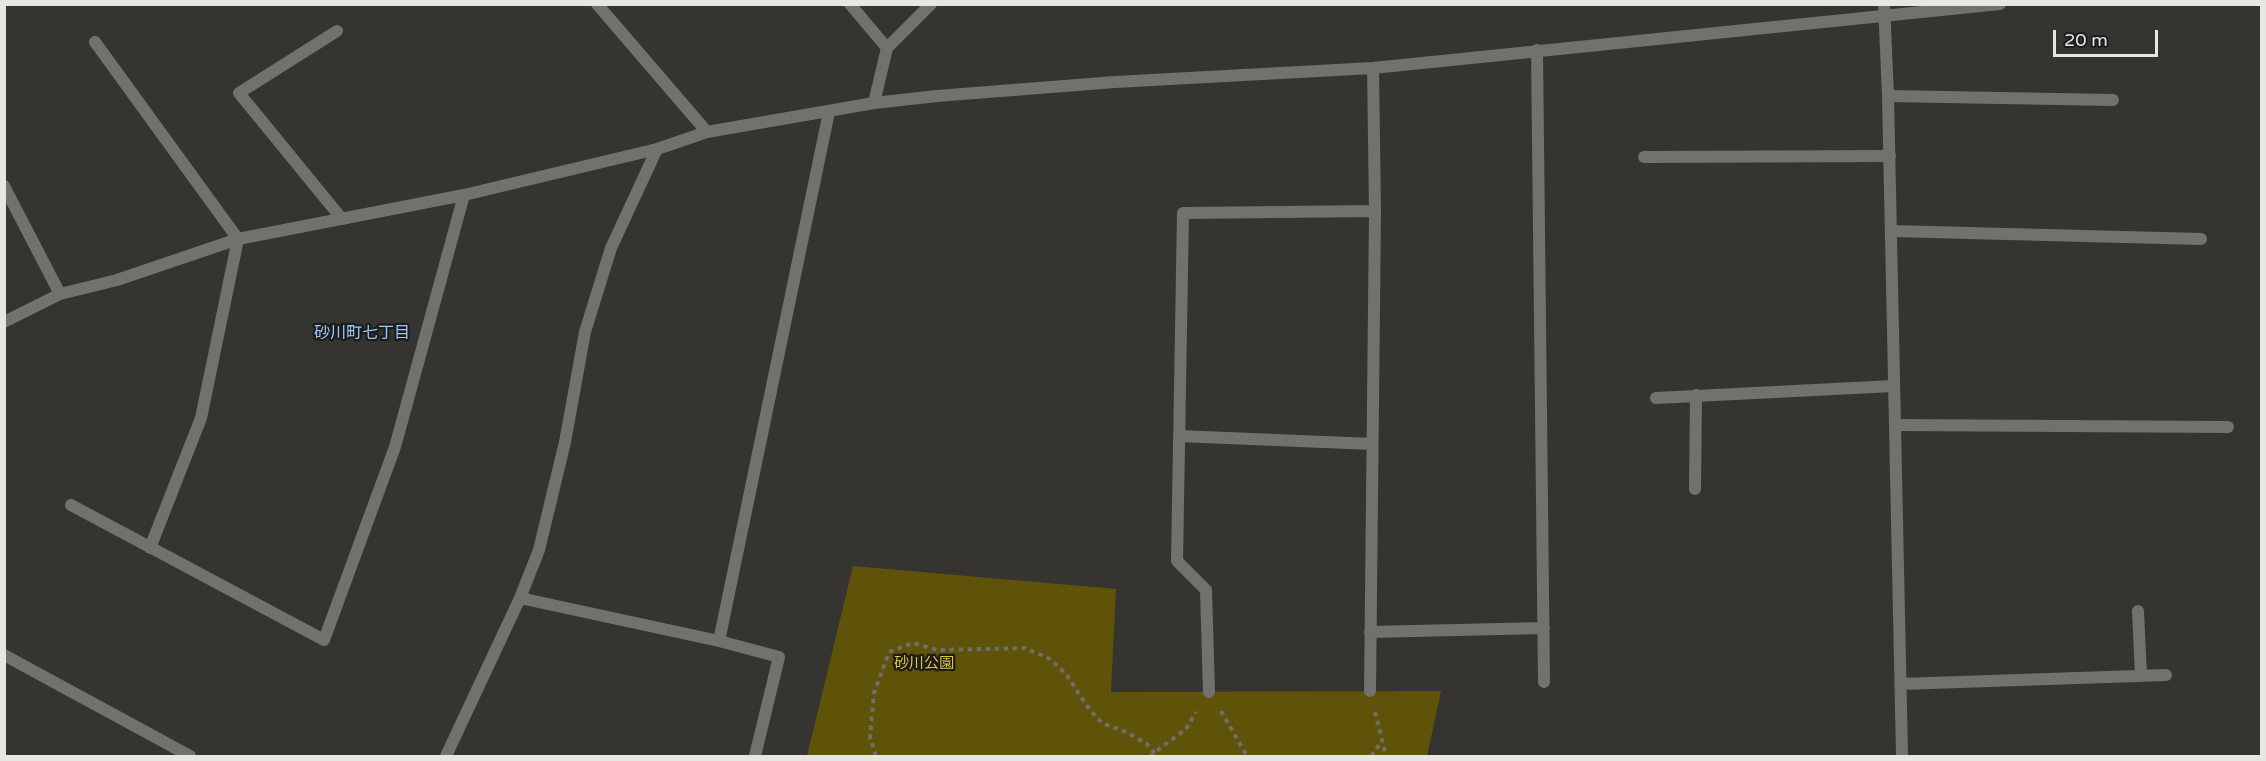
<!DOCTYPE html>
<meta charset="utf-8">
<style>
body{margin:0}
#map{position:relative;width:2266px;height:761px;overflow:hidden;background:#353430;font-family:"Varela Round",sans-serif}
canvas{display:block}
.frame{position:absolute;inset:0;border:6px solid #e7e6e3;pointer-events:none}
.scale{position:absolute;left:2053px;top:30px;width:105px;height:27px;box-sizing:border-box;border:3px solid #e7e6e3;border-top:0;padding-left:8px;font-size:18px;line-height:21px;white-space:nowrap;color:#e7e6e3;-webkit-text-stroke:4px #1c1c1a;paint-order:stroke}
</style>
<div id="map">
<canvas width="2266" height="761"></canvas>
<div class="frame"></div>
<div class="scale">20 m</div>
</div>
<script>
const ctx = document.querySelector('canvas').getContext('2d');
ctx.lineJoin = 'round';
function fill(path, color) {
  ctx.fillStyle = color;
  ctx.fill(path, 'evenodd');
}
function toPath(rows) {
  const path = new Path2D();
  for (const r of rows) {
    path.moveTo(r[0], r[1]);
    for (let i = 2; i < r.length; i += 2) path.lineTo(r[i], r[i + 1]);
  }
  return path;
}
function strokePath(path, color, width, dash) {
  ctx.strokeStyle = color;
  ctx.lineWidth = width;
  ctx.lineCap = dash ? 'butt' : 'round';
  ctx.setLineDash(dash || []);
  ctx.stroke(path);
}
function drawText(font, color, halo, rows, align = 'center') {
  ctx.font = font + ' "Varela Round","Noto Sans JP",sans-serif';
  ctx.lineWidth = 4.5;
  ctx.setLineDash([]);
  ctx.textBaseline = 'middle';
  ctx.strokeStyle = halo;
  ctx.fillStyle = color;
  for (const [text, x, y, turn = 0] of rows) {
    ctx.save();
    ctx.translate(x, y);
    ctx.rotate((+turn || 0) * Math.PI / 180);
    ctx.textAlign = isNaN(turn) ? turn : align;
    if (halo) ctx.strokeText(text, 0, 0);
    ctx.fillText(text, 0, 0);
    ctx.restore();
  }
}
const green = toPath([
 [853,566,1116,589,1111,692,1441,691,1427,756,807,756]
]);
const path = toPath([
 [1221,711,1247,756],
 [1375,712,1386,756],
 [876,756,870,737,874,693,889,652,913,643,937,650,1025,648,1050,659,1066,674,1089,709,1102,723,1126,732,1147,744,1157,756],
 [1150,756,1186,729,1196,712],
 [1371,756,1382,741]
]);
const service = toPath([
 [337,31,239,93,342,219],
 [95,42,238,239],
 [1888,96,2113,100],
 [1644,157,1890,156],
 [4,186,60,294],
 [1891,231,2201,239],
 [1656,398,1894,386],
 [1896,425,2228,427],
 [1695,489,1696,395],
 [2138,611,2141,676],
 [1901,684,2166,675]
]);
const minor = toPath([
 [597,4,707,132],
 [850,4,887,48],
 [1884,4,1888,96,1902,756],
 [1537,50,1544,682],
 [874,103,887,48,931,4],
 [4,322,60,294,117,280,238,239,464,195,657,149,707,132,874,103,937,96,1115,82,1373,68,2000,4],
 [1179,436,1372,444],
 [71,505,324,640,395,447,464,195],
 [150,548,201,418,238,239],
 [520,598,719,641],
 [1370,632,1544,628],
 [4,655,190,756],
 [1370,691,1375,211,1373,68],
 [1209,692,1206,590,1177,561,1183,213,1375,211],
 [446,756,520,598,539,550,565,442,585,332,611,248,657,149],
 [755,756,779,657,719,641,829,112]
]);
const parkNames = [
 ["砂川公園",924,664]
];
const neighbourhoodNames = [
 ["砂川町七丁目",362,334]
];
fill(green, '#5e5308');
strokePath(path, '#6f6e6a', 4, [4.5, 4.5]);
strokePath(service, '#71716e', 12);
strokePath(minor, '#71716e', 12);
drawText('15px', '#dac541', '#1c1c1a', parkNames);
drawText('16px', '#9dc9f7', '#1c1c1a', neighbourhoodNames);
</script>
